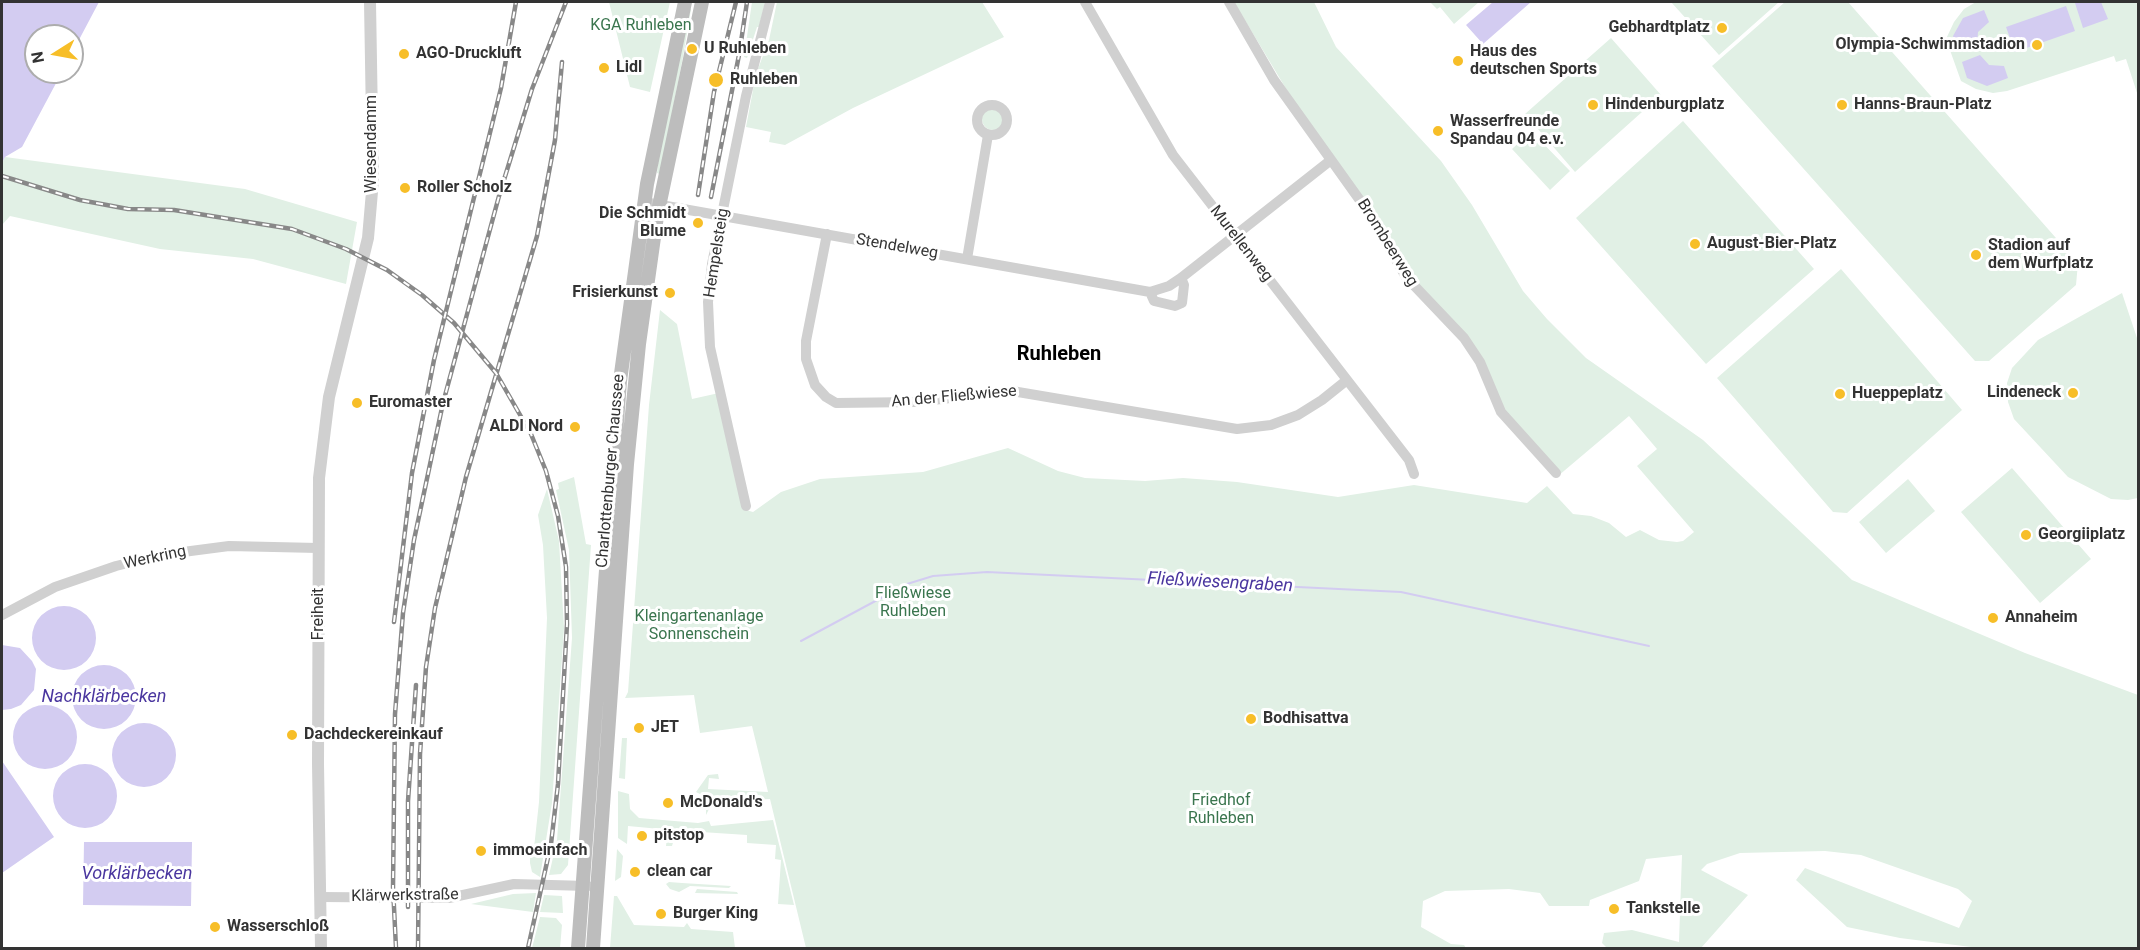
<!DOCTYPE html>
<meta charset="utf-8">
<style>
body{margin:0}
#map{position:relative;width:2140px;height:950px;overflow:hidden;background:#fff;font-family:Roboto,sans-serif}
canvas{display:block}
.frame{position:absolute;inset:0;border:3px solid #333;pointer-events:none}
.north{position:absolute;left:24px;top:24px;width:60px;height:60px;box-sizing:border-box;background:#fff;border:2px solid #adadad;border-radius:50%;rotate:259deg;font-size:16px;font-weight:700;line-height:24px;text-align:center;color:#333}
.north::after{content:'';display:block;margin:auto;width:21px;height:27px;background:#f7be28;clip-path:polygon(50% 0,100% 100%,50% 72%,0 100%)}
</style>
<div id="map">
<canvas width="2140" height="950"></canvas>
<div class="frame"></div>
<div class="north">N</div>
</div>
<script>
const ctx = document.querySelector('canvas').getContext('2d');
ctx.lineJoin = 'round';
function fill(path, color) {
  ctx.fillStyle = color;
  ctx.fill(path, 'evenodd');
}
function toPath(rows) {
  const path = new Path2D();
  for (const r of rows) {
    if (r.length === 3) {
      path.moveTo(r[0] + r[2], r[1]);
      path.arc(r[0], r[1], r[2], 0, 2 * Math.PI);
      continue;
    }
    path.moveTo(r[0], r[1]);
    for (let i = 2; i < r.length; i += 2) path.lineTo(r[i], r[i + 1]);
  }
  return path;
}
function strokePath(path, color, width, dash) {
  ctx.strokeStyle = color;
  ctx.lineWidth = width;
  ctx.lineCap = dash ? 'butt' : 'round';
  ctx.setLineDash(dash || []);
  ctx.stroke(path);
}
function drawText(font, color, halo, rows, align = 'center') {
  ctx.font = font + ' Roboto,sans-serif';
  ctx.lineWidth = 6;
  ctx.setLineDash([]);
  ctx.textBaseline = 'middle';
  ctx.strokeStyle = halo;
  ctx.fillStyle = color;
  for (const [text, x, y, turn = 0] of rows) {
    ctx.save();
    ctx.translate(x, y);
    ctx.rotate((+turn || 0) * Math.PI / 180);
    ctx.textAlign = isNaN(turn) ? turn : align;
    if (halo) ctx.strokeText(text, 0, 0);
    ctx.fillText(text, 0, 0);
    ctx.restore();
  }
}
const green = toPath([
 [609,2,670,2,650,92,630,87],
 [752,2,765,2,759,27,757,27,747,58,744,57],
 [777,2,982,2,1004,37,853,108,785,145,769,142,771,132,746,127,756,74,769,40],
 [1234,2,1314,2,1336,47,1441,161,1472,205,1523,291,1547,319,1586,358,1703,440,1852,580,2025,653,2138,695,2138,948,1979,948,1900,938,1847,927,1796,880,1805,868,1959,928,1972,901,1958,889,1861,855,1825,851,1740,853,1707,864,1701,870,1748,895,1701,948,1607,948,1602,943,1604,933,1632,930,1679,942,1682,855,1646,859,1639,881,1590,900,1589,906,1549,906,1540,893,1509,889,1445,891,1423,901,1421,927,1451,944,1464,945,1466,948,806,948,770,799,713,801,706,815,706,797,696,792,708,775,718,774,719,779,709,778,708,789,768,792,752,726,700,733,694,695,625,698,628,692,649,405,660,310,677,324,692,399,719,393,746,510,753,512,781,492,820,479,923,472,1008,448,1058,471,1085,478,1145,481,1183,478,1237,482,1338,497,1414,485,1527,503,1547,486,1573,514,1591,516,1609,523,1626,537,1640,530,1659,540,1677,542,1683,541,1694,532,1637,466,1657,449,1629,416,1558,476,1501,405,1488,371,1419,288,1285,87],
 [1430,2,1479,2,1454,24,1440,7,1437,9],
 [1671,2,1779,2,1719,55],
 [1785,2,1848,2,2078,263,2076,285,1989,361,1975,361,1712,66],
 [1976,2,2138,2,2138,96,2126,59,2116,62,2114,56,2007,91,1993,93,1976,89,1961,81,1946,39,1954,22,1964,9],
 [688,8,691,9,683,57,660,174,657,173,662,127],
 [1611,38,1661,95,1575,172,1525,114],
 [993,119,11],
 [1683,121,1814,269,1706,364,1576,218],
 [1531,131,1570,171,1550,190,1512,149],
 [5,157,245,189,357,222,346,284,253,259,160,249,10,216,2,225,2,163],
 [1841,269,1962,410,1847,513,1833,512,1717,378],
 [2122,293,2138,341,2138,498,2128,500,2111,499,2068,477,2014,419,2008,402,2007,383,2012,368,2038,340],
 [2012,468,2091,559,2040,603,1961,512],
 [574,477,586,544,591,545,568,865,561,874,549,875,557,840,572,638,569,550,556,490,559,489,558,483],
 [1908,479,1935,511,1886,553,1859,522],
 [547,489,559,541,564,628,552,803,540,877,532,872,530,863,530,857,533,857,539,802,547,618,543,545,538,515],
 [622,738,627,738,625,779,619,778],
 [618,791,629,794,630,809,639,818,698,823,709,821,711,826,773,820,794,905,778,904,781,860,775,859,776,845,747,843,747,835,686,831,676,832,672,846,666,846,667,837,660,836,660,829,628,826,627,844,618,838],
 [617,849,623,856,621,877,615,881],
 [669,882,682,883,731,886,729,888,690,886,679,892,670,889,666,884],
 [697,889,737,892,738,894,695,893],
 [536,893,533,912,471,904,513,894],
 [544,895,562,896,563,913,540,912],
 [614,896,617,896,634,925,684,927,687,923,691,929,733,932,735,948,610,948],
 [540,917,556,918,562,925,560,948,532,948]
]);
const water = toPath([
 [2,2,99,2,72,53,72,36,36,36,36,72,62,72,22,147,5,157,2,163],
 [1493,2,1531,2,1483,44,1466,25],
 [2080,2,2101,2,2108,19,2083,28,2075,3],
 [2066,6,2075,31,2015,52,2006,27],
 [1984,10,1989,22,1978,32,1977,45,1958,52,1953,36,1963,18],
 [1980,55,1989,65,2004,66,2008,78,1987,86,1967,78,1962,62],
 [64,638,32],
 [2,645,20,648,32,661,36,669,34,690,21,705,11,709,2,710],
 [104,697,32],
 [45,737,32],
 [144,755,32],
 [2,761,54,837,2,873],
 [85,796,32],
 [84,842,192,842,191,906,83,905]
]);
const stream = toPath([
 [801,641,907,584,933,576,987,572,1401,592,1649,646]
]);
const minor = toPath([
 [1085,2,1173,155,1409,460,1414,474],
 [1229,2,1274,80,1369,213,1406,277,1464,338,1480,362,1501,412,1556,473],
 [992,120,15],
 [644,202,1150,292,1169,286,1181,278,1331,160],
 [827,234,806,341,806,359,815,385,826,397,836,403,915,402,1012,391,1237,429,1271,425,1298,415,1322,400,1347,380],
 [967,259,988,135],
 [1150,292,1154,301,1175,306,1182,303,1184,285,1181,278],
 [746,506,710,347,708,302,712,264,746,96,770,2],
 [2,615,55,587,116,566,160,555,229,546,318,548],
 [320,897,449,898,514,884,588,886]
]);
const tertiary = toPath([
 [321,948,318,764,319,478,329,397,368,238,373,180,370,2]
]);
const secondary = toPath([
 [578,948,620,381,647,184,685,2],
 [593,948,627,464,639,344,657,216,702,2]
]);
const rail = toPath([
 [2,176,80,200,128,209,174,210,292,229,346,249,387,270,422,295,454,323,496,373,531,434,546,471,558,516,566,567,567,624,558,784,551,844,528,948],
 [698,195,714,92,736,2],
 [711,197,739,55,747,2],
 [394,622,412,473,434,360,501,88,516,2],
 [408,907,408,801,416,685],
 [396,948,393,887,395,714,403,613,414,540,443,403,499,196,532,89,566,2],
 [418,948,420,754,426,667,435,608,466,477,537,236,555,140,562,62]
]);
const markers = [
 [1722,28,6,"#f7be28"],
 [2037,45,6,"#f7be28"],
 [692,49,6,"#f7be28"],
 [404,54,6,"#f7be28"],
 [1458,61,6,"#f7be28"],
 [604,68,6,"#f7be28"],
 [716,80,8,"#f7be28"],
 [1593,105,6,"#f7be28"],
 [1842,105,6,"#f7be28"],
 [1438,131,6,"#f7be28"],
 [405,188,6,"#f7be28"],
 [698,223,6,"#f7be28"],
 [1695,244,6,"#f7be28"],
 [1976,255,6,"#f7be28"],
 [670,293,6,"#f7be28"],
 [2073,393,6,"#f7be28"],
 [1840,394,6,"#f7be28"],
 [357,403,6,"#f7be28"],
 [575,427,6,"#f7be28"],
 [2026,535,6,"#f7be28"],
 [1993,618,6,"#f7be28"],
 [1251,719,6,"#f7be28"],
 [639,728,6,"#f7be28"],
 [292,735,6,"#f7be28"],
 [668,803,6,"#f7be28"],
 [642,836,6,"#f7be28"],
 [481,851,6,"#f7be28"],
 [635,872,6,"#f7be28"],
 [1614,909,6,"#f7be28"],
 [661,914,6,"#f7be28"],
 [215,927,6,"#f7be28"]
];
const parkNames = [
 ["KGA Ruhleben",641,26],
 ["Fließwiese",913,594],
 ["Ruhleben",913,612],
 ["Kleingartenanlage",699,617],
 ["Sonnenschein",699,635],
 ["Friedhof",1221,801],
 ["Ruhleben",1221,819]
];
const poiNames = [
 ["Gebhardtplatz",1710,28,"right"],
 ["Olympia-Schwimmstadion",2025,45,"right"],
 ["U Ruhleben",704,49],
 ["Haus des",1470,52],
 ["deutschen Sports",1470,70],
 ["AGO-Druckluft",416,54],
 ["Lidl",616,68],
 ["Ruhleben",730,80],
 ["Hindenburgplatz",1605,105],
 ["Hanns-Braun-Platz",1854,105],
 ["Wasserfreunde",1450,122],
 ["Spandau 04 e.v.",1450,140],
 ["Roller Scholz",417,188],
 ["Die Schmidt",686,214,"right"],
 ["Blume",686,232,"right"],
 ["August-Bier-Platz",1707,244],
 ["Stadion auf",1988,246],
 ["dem Wurfplatz",1988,264],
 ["Frisierkunst",658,293,"right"],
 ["Lindeneck",2061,393,"right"],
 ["Hueppeplatz",1852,394],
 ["Euromaster",369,403],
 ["ALDI Nord",563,427,"right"],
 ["Georgiiplatz",2038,535],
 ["Annaheim",2005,618],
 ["Bodhisattva",1263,719],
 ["JET",651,728],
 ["Dachdeckereinkauf",304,735],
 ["McDonald's",680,803],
 ["pitstop",654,836],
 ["immoeinfach",493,851],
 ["clean car",647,872],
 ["Tankstelle",1626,909],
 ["Burger King",673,914],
 ["Wasserschloß",227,927]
];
const streetNames = [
 ["Wiesendamm",372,144,-90],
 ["Brombeerweg",1387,243,58],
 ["Murellenweg",1241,244,52],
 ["Stendelweg",897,247,10],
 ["Hempelsteig",717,253,-81],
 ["An der Fließwiese",954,397,-5],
 ["Charlottenburger Chaussee",611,471,-85],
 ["Werkring",155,558,-12],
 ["Freiheit",319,614,-90],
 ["Klärwerkstraße",405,896,-1]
];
const waterNames = [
 ["Fließwiesengraben",1220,583,3],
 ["Nachklärbecken",104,697],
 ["Vorklärbecken",137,874]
];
const quarterNames = [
 ["Ruhleben",1059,355]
];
fill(green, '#e1f0e5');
fill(water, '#d3ccf1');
strokePath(stream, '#d3ccf1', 2);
strokePath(minor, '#d0d0d0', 10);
strokePath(tertiary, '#d0d0d0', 12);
strokePath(secondary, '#bdbdbd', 14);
strokePath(rail, '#888', 4.5);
strokePath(rail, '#fff', 2, [7]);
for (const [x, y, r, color] of markers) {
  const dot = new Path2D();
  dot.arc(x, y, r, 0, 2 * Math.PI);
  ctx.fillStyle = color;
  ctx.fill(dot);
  strokePath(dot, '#fff', 2);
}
drawText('16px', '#3a754e', '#fff', parkNames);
drawText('bold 16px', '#333', '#fff', poiNames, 'left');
drawText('16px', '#333', '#fff', streetNames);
drawText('italic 18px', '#4a369f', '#fff', waterNames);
drawText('bold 20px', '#000', '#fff', quarterNames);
</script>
